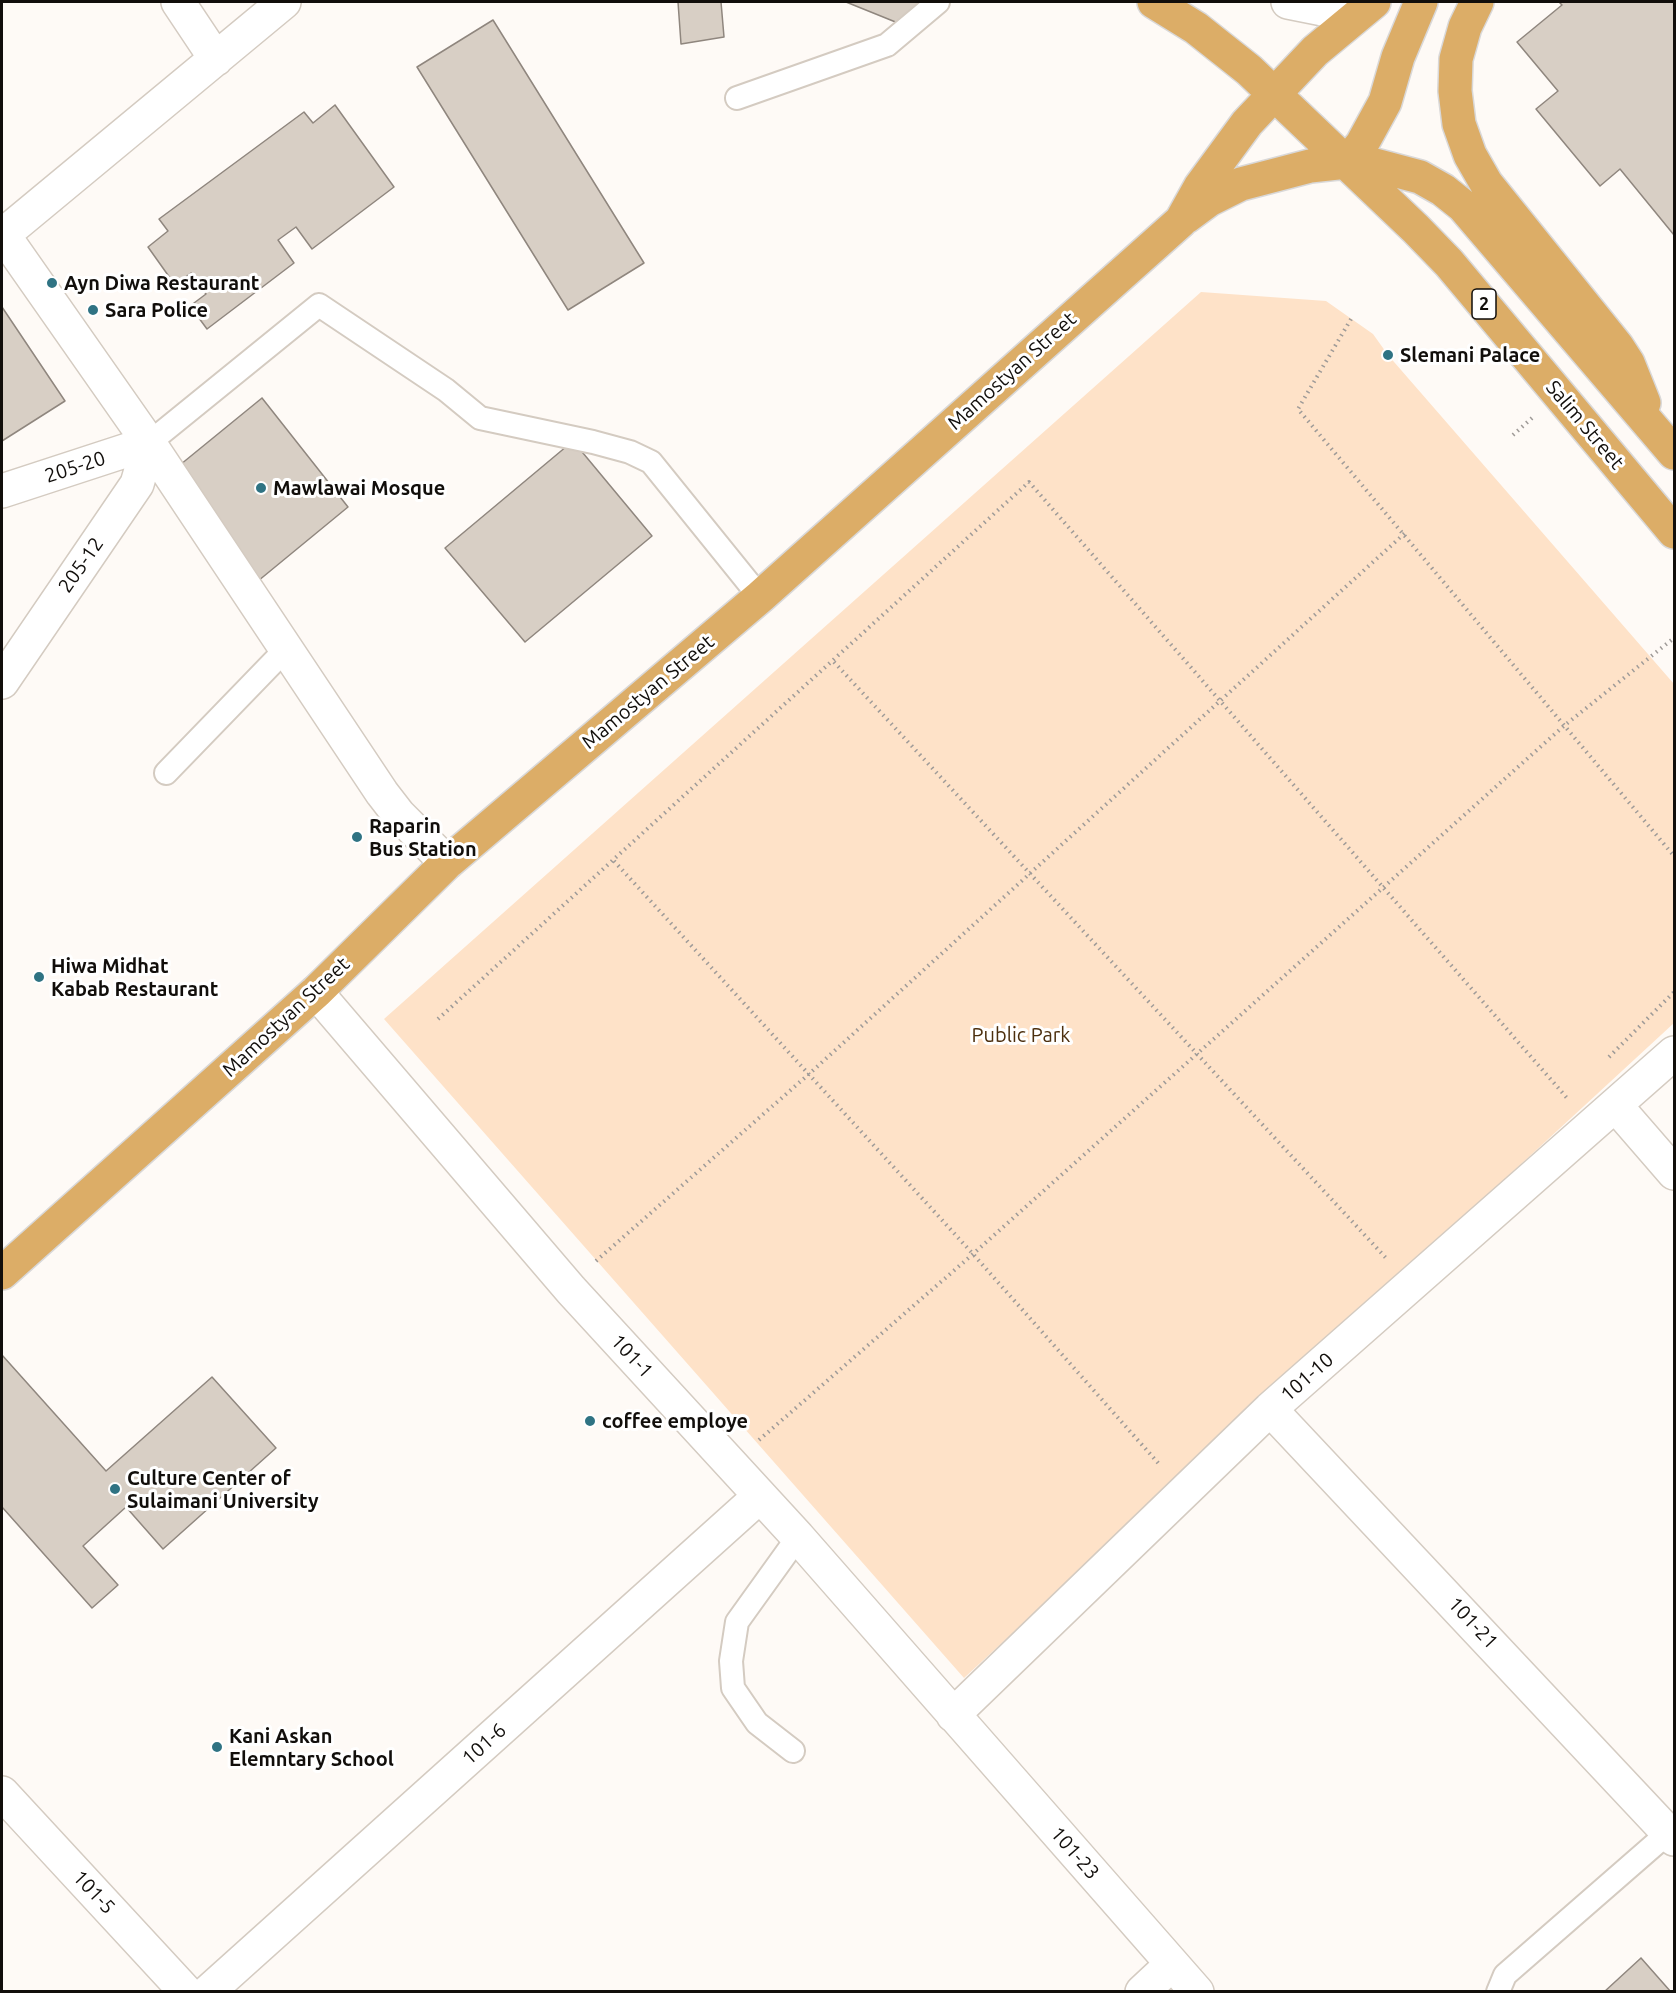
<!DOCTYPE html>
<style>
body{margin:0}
#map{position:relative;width:1676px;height:1993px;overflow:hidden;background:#fefaf6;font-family:Ubuntu,sans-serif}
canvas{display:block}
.frame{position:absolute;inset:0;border:3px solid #110e0b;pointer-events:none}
</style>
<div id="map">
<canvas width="1676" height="1993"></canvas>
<div class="frame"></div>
</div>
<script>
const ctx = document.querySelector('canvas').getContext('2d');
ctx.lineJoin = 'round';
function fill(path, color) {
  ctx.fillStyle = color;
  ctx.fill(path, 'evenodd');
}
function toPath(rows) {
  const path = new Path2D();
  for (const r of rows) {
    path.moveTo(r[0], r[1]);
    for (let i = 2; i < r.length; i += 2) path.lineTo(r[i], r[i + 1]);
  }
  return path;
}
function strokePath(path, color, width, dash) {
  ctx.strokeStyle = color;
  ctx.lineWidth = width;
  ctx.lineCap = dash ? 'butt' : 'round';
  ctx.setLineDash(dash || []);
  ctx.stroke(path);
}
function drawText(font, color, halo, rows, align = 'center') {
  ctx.font = font + ' Ubuntu,sans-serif';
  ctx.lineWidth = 6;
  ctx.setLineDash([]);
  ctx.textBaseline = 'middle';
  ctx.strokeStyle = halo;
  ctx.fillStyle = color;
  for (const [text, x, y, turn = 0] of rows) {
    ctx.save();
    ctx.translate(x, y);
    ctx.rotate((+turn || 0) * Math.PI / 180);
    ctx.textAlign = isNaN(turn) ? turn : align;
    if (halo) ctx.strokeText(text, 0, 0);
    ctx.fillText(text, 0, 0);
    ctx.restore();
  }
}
const green = toPath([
 [1201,292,1326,301,1373,334,1388,355,1674,684,1674,1023,964,1678,384,1019]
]);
const building = toPath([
 [678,2,721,2,724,37,681,44,678,2],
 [846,2,922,2,898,23,846,2],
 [1559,2,1674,2,1674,235,1620,169,1600,186,1536,109,1558,91,1517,42,1562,5,1559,2],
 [493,20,644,263,568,310,417,67,493,20],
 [335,105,394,187,312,249,296,227,278,240,294,263,207,329,190,306,206,294,191,273,175,285,148,247,168,231,159,219,304,112,313,123,335,105],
 [2,307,65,401,2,441,2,307],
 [262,398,348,507,258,581,175,469,262,398],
 [573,441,652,536,525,642,445,548,573,441],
 [2,1355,106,1471,212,1377,276,1448,163,1549,126,1507,83,1546,118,1585,92,1608,2,1507,2,1355],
 [1641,1958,1671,1992,1604,1992,1641,1958]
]);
const path = toPath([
 [1351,319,1298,409,1674,856],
 [1513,435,1532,418],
 [834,662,1386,1258],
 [614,861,973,1254,1159,1464],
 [438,1019,1029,482,1567,1098],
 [1609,1057,1674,992],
 [596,1261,809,1074,1405,533],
 [759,1440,973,1254,1565,725,1674,638]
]);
const lane = toPath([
 [737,98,887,45,938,2],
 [149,443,319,305,446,390,480,418,593,442,630,452,651,462,760,597],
 [166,773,286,649],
 [793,1751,757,1723,733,1688,731,1661,737,1622,798,1537],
 [1498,1992,1505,1975,1669,1832]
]);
const street = toPath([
 [178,2,216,59],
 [1288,2,1323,9,1359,12],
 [2,233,149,443,382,793,399,815,447,863],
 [3,235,284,2],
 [2,491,149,443],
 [2,682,137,484,149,443],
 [316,992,571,1290,798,1537,1197,1992],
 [1616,1106,1674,1173],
 [1270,1409,1674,1839],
 [953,1715,1270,1409,1674,1053],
 [2,1793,186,1992],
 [208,1992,760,1496],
 [1142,1992,1172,1964]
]);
const primary = toPath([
 [1154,2,1196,28,1249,70,1416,229,1449,263,1674,532],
 [1477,2,1465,27,1456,59,1455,91,1459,124,1470,155,1486,183,1617,346,1628,363,1644,403],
 [1347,162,1362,144,1385,102,1398,57,1421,2],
 [1186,217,1209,200,1241,184,1310,166,1347,162,1371,164,1420,177,1443,190,1463,206,1674,453],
 [2,1273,316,992,447,863,760,597,1181,221,1200,187,1247,123,1315,51,1374,2]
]);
const markers = [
 [52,283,6,"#2f7383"],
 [93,310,6,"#2f7383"],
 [1388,355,6,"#2f7383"],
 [261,488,6,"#2f7383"],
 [357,837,6,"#2f7383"],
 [39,977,6,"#2f7383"],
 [590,1421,6,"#2f7383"],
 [115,1489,6,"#2f7383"],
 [217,1747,6,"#2f7383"]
];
const shields = [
 [1484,304,24]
];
const shieldNames = [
 ["2",1484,304]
];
const poiNames = [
 ["Ayn Diwa Restaurant",64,283],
 ["Sara Police",105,310],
 ["Slemani Palace",1400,355],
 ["Mawlawai Mosque",273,488],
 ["Raparin",369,826],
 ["Bus Station",369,849],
 ["Hiwa Midhat",51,966],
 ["Kabab Restaurant",51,989],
 ["coffee employe",602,1421],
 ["Culture Center of",127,1478],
 ["Sulaimani University",127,1501],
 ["Kani Askan",229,1736],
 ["Elemntary School",229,1759]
];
const streetNames = [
 ["Mamostyan Street",1012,371,-42],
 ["Salim Street",1585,425,50],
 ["205-20",75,467,-18],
 ["205-12",81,565,-55],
 ["Mamostyan Street",648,692,-40],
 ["Mamostyan Street",286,1017,-43],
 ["101-1",632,1356,47],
 ["101-10",1307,1377,-41],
 ["101-21",1473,1623,47],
 ["101-6",484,1744,-42],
 ["101-23",1075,1853,49],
 ["101-5",94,1892,47]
];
const parkNames = [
 ["Public Park",1021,1035]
];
fill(green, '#fee2c8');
fill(building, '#d8cfc5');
strokePath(building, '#8f867e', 1.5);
strokePath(lane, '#d4cbc1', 26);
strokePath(street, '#d4cbc1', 36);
strokePath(primary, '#d9d8d8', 36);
strokePath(path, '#9f9b98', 4, [1.5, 4.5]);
strokePath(lane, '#fff', 22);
strokePath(street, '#fff', 33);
strokePath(primary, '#dcad67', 33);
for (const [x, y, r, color] of markers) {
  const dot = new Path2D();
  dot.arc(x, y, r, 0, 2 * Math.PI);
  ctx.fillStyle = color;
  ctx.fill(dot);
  strokePath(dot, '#fff', 2);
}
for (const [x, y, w] of shields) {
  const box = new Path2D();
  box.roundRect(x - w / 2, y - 15, w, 30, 4.5);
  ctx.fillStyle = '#fff';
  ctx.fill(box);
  strokePath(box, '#110e0b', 1.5);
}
drawText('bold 18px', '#110e0b', null, shieldNames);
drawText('bold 20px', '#110e0b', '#fff', poiNames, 'left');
drawText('20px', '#110e0b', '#fff', streetNames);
drawText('20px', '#4c2f0e', '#fff', parkNames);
</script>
